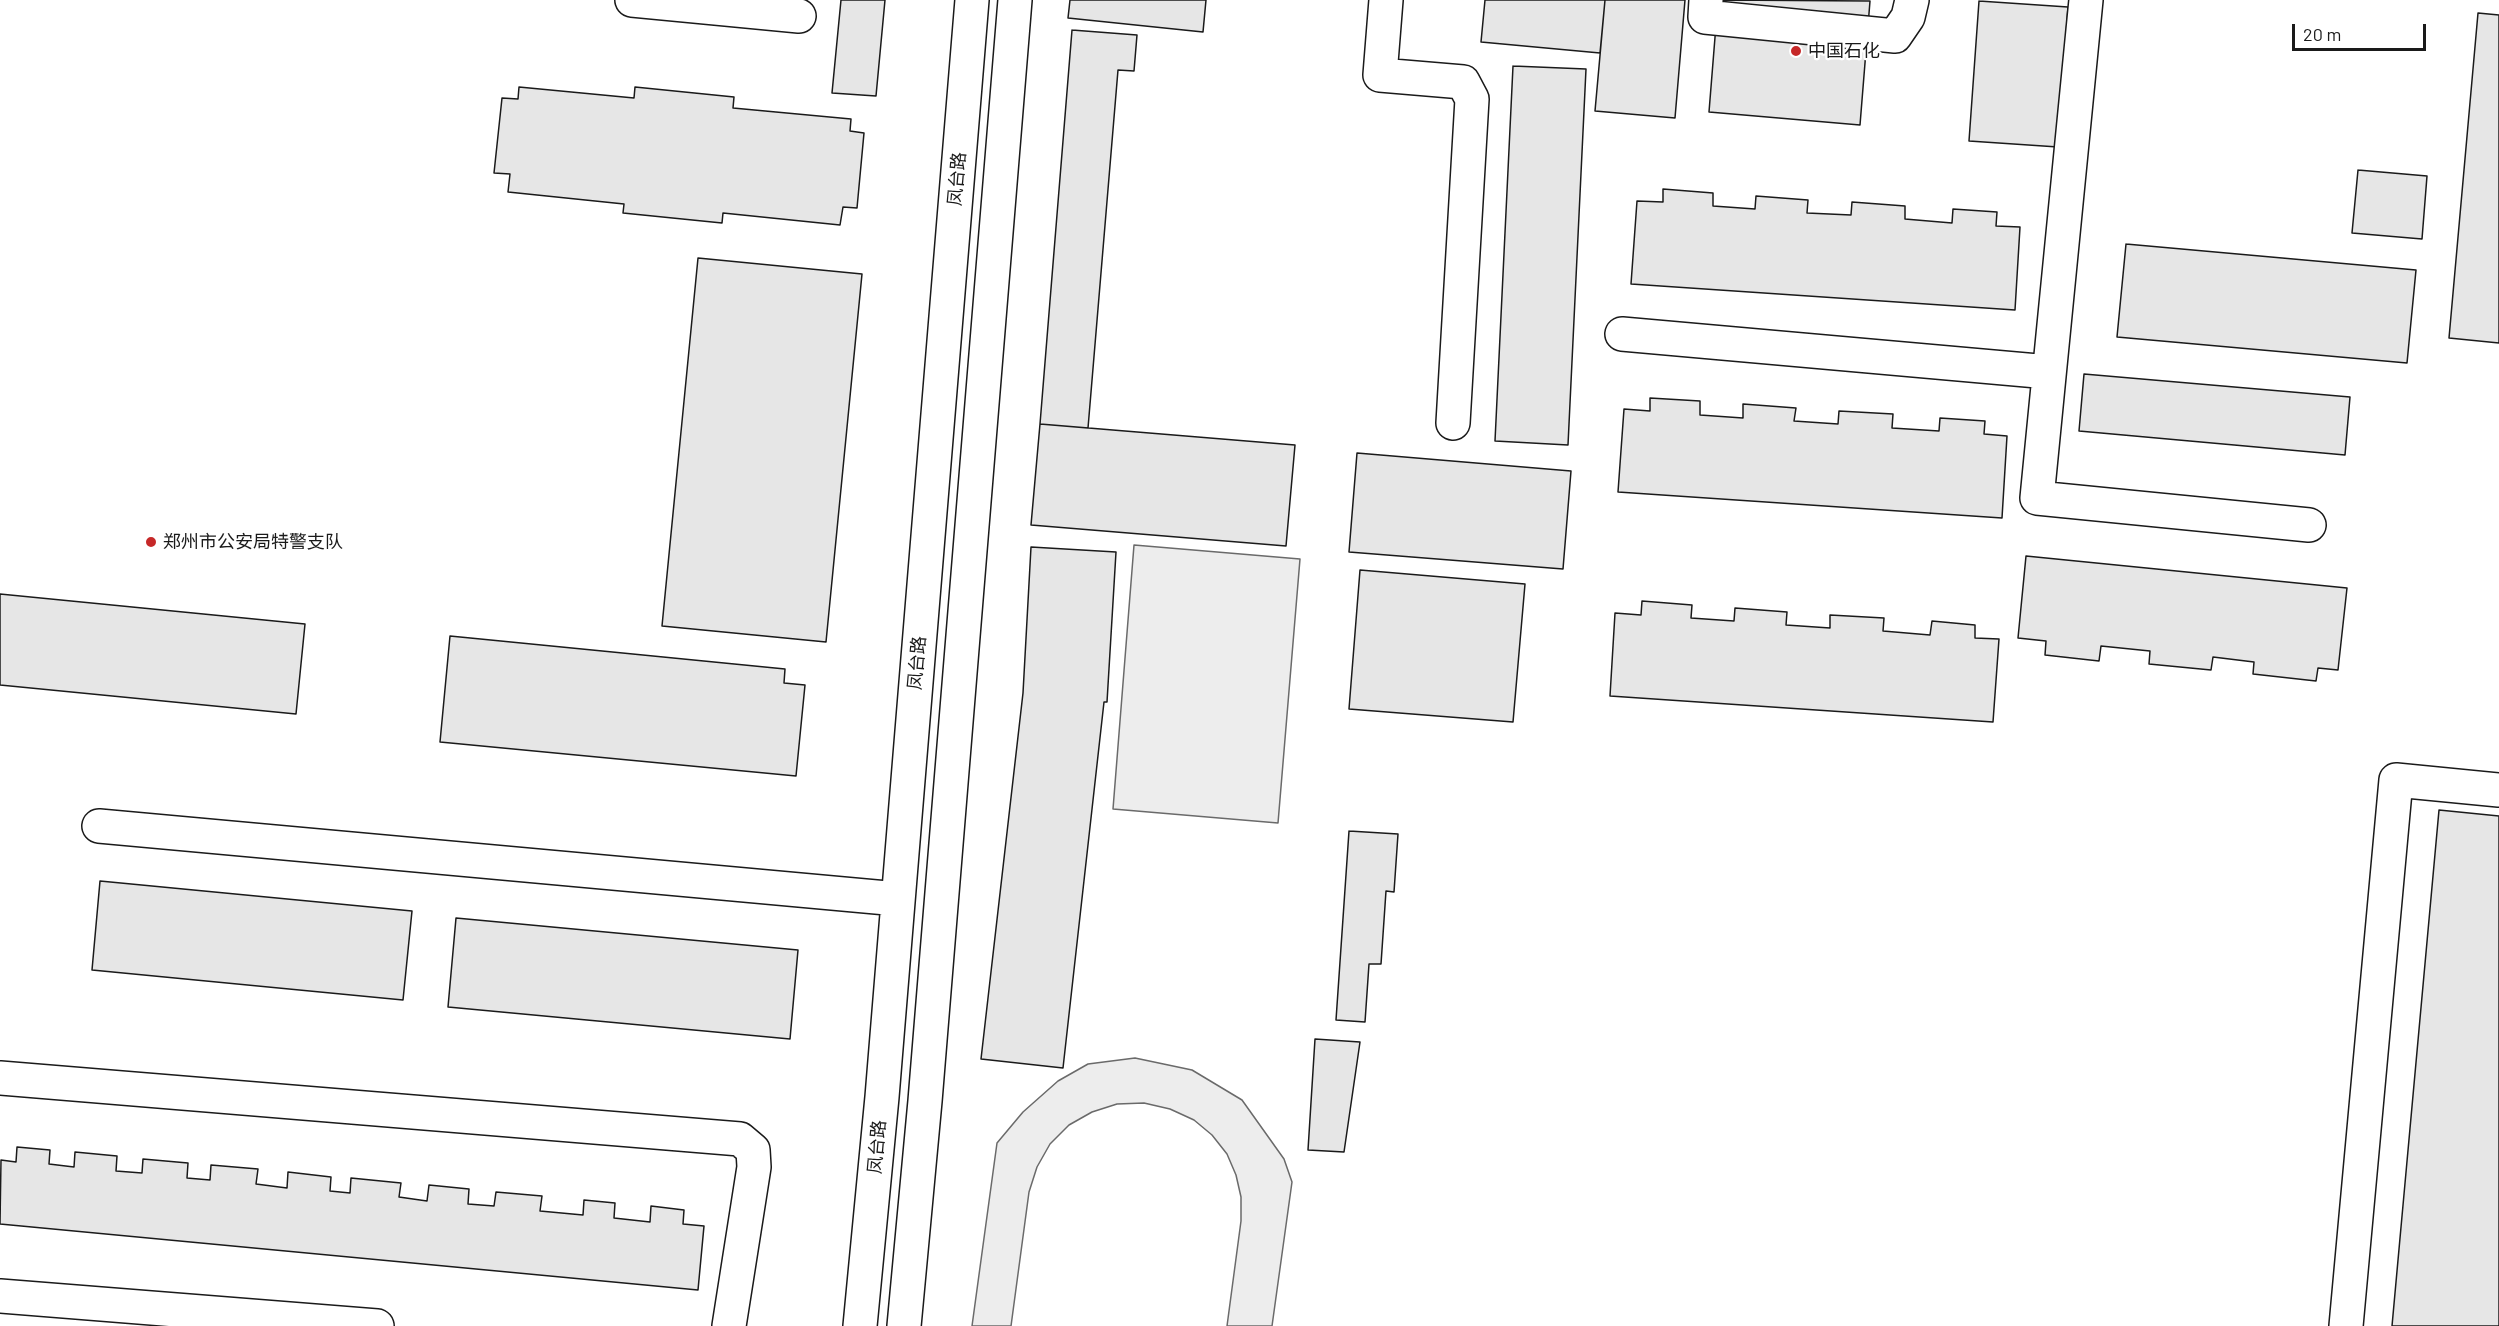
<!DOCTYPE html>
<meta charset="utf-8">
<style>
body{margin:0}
#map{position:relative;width:2499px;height:1326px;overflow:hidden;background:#fff;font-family:Barlow,sans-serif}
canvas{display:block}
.scale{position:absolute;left:2292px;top:24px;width:134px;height:27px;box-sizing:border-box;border:3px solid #1a1a1a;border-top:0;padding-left:8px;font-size:18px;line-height:21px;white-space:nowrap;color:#1a1a1a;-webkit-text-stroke:4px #fff;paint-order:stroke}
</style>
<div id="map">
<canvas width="2499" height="1326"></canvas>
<div class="scale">20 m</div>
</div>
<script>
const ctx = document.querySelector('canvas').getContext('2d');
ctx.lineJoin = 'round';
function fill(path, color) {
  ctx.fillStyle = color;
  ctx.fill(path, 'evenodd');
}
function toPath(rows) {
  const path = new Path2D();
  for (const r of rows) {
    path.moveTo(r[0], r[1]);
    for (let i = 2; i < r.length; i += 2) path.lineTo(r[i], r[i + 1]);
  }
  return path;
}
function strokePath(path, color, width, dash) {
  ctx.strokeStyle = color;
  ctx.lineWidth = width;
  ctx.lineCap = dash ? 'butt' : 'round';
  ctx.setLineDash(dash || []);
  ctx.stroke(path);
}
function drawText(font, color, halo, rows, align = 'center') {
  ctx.font = font + ' Barlow,"Noto Sans SC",sans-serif';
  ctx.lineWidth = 4.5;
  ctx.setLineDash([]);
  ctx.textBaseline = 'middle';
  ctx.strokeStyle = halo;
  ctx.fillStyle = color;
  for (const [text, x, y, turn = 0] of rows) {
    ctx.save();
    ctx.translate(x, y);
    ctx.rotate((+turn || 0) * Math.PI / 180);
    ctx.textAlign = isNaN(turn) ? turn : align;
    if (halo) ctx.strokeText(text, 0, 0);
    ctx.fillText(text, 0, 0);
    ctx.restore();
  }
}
const built = toPath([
 [1134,545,1300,559,1278,823,1113,809,1134,545],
 [1135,1058,1192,1070,1242,1100,1284,1159,1292,1182,1272,1326,1227,1326,1241,1221,1241,1197,1236,1175,1227,1154,1212,1135,1194,1120,1170,1109,1144,1103,1117,1104,1092,1112,1069,1125,1050,1144,1037,1167,1029,1192,1011,1326,972,1326,997,1143,1023,1112,1058,1081,1088,1064,1135,1058]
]);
const building = toPath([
 [841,0,885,0,876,96,832,93,841,0],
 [1070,0,1206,0,1203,32,1068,18,1070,0],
 [1485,0,1605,0,1600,53,1481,42,1485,0],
 [1605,0,1685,0,1675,118,1595,111,1605,0],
 [1718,0,1870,1,1860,125,1709,112,1718,0],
 [1979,1,2068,7,2058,147,1969,141,1979,1],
 [2478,13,2499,15,2499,343,2449,338,2478,13],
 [1072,30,1137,35,1134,71,1118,70,1088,428,1040,424,1072,30],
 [1513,66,1586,69,1568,445,1495,441,1513,66],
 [519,87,634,98,635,87,734,97,733,108,851,119,850,131,864,133,857,208,843,207,840,225,723,213,722,223,623,213,624,204,508,192,510,174,494,173,502,98,518,99,519,87],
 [2358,170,2427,176,2422,239,2352,233,2358,170],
 [1663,189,1713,193,1713,206,1755,209,1756,196,1808,200,1807,213,1851,215,1852,202,1905,206,1905,219,1952,223,1953,209,1997,212,1996,226,2020,227,2015,310,1631,284,1637,201,1663,202,1663,189],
 [2126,244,2416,270,2407,363,2117,337,2126,244],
 [698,258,862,274,826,642,662,626,698,258],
 [2084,374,2350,397,2345,455,2079,431,2084,374],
 [1650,398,1700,401,1700,415,1743,418,1743,404,1796,408,1794,421,1838,424,1839,411,1893,414,1892,428,1939,431,1940,418,1985,421,1984,434,2007,436,2002,518,1618,492,1624,409,1650,411,1650,398],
 [1040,424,1295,445,1286,546,1031,525,1040,424],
 [1357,453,1571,471,1563,569,1349,552,1357,453],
 [1031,547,1116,552,1107,702,1104,702,1063,1068,981,1059,1023,693,1031,547],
 [2026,556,2347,588,2338,670,2318,668,2316,681,2253,674,2254,662,2213,657,2211,670,2149,664,2150,651,2101,646,2099,661,2045,655,2046,641,2018,638,2026,556],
 [1360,570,1525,584,1513,722,1349,709,1360,570],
 [0,594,305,624,296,714,0,685,0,594],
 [1642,601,1692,605,1691,618,1734,621,1735,608,1787,612,1786,625,1830,628,1830,615,1884,618,1883,631,1930,635,1932,621,1975,625,1975,638,1999,639,1993,722,1610,696,1615,613,1641,615,1642,601],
 [450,636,785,669,784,683,805,685,796,776,440,742,450,636],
 [2439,810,2499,816,2499,1326,2392,1326,2439,810],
 [1349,831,1398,834,1394,892,1386,891,1381,964,1369,964,1365,1022,1336,1020,1349,831],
 [100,881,412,911,403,1000,92,970,100,881],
 [456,918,798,950,790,1039,448,1007,456,918],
 [1315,1039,1360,1042,1344,1152,1308,1150,1315,1039],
 [17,1147,50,1150,49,1164,74,1167,75,1152,117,1156,116,1171,142,1173,143,1159,188,1163,187,1178,210,1180,211,1165,258,1169,256,1184,287,1188,288,1172,331,1177,330,1191,350,1193,351,1178,401,1183,399,1197,427,1201,429,1185,469,1189,468,1204,494,1206,496,1192,542,1196,540,1211,583,1215,584,1200,615,1203,614,1218,650,1222,651,1206,684,1210,683,1224,704,1226,698,1290,0,1224,1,1160,16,1162,17,1147]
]);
const minor = toPath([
 [632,0,799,16],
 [1386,0,1380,75,1463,82,1472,99,1453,423],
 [1706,0,1705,17,1895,36,1908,17,1912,0],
 [2086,0,2037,498,2309,525],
 [1622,334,2049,372],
 [99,826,898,899],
 [0,1078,740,1139,753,1150,754,1167,729,1326],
 [0,1296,377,1326],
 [860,1326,882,1097,972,0],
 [904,1326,925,1101,1015,0],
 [2346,1326,2396,780,2499,790]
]);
const markers = [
 [1796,51,6,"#c62828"],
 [151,542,6,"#c62828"]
];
const poiNames = [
 ["中国石化",1808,51],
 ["郑州市公安局特警支队",163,542]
];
const streetNames = [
 ["凤台路",957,179,-85],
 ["凤台路",917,663,-85],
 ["凤台路",877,1147,-85]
];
fill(built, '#ededed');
strokePath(built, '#6a6a6a', 1.5);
fill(building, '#e6e6e6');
strokePath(building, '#1a1a1a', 1.5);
strokePath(minor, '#1a1a1a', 36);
strokePath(minor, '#fff', 33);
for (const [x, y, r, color] of markers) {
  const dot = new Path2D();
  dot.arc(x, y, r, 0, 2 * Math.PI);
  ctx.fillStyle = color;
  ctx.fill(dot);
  strokePath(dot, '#fff', 2);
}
drawText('18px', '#1a1a1a', '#fff', poiNames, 'left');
drawText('18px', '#1a1a1a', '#fff', streetNames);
</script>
